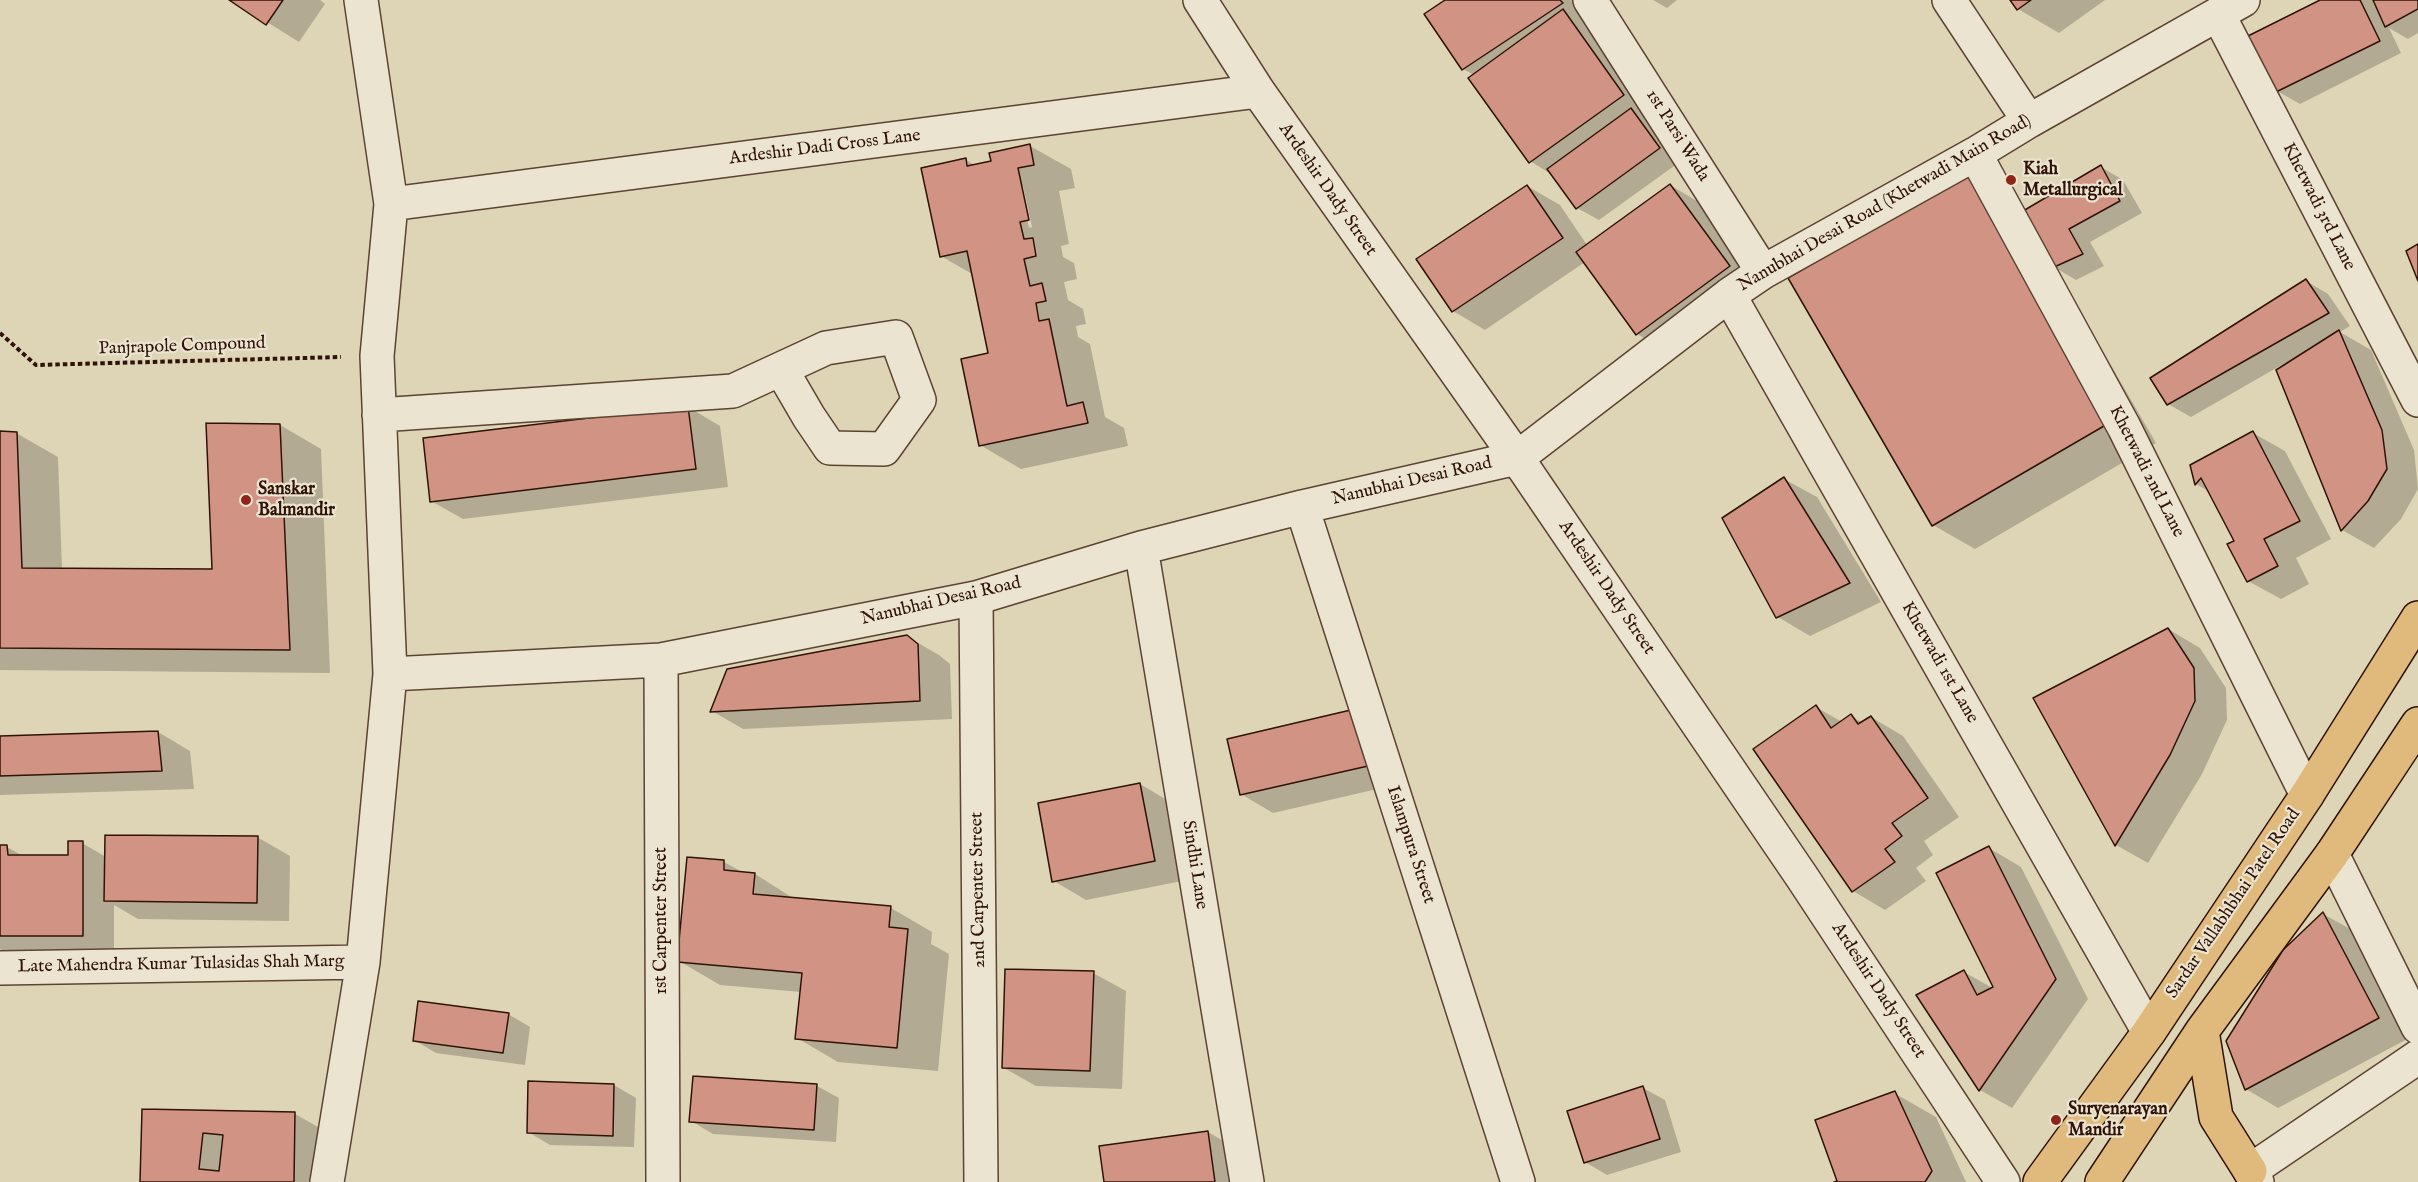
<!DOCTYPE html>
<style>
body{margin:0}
canvas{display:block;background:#ded5b7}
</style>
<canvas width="2418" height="1182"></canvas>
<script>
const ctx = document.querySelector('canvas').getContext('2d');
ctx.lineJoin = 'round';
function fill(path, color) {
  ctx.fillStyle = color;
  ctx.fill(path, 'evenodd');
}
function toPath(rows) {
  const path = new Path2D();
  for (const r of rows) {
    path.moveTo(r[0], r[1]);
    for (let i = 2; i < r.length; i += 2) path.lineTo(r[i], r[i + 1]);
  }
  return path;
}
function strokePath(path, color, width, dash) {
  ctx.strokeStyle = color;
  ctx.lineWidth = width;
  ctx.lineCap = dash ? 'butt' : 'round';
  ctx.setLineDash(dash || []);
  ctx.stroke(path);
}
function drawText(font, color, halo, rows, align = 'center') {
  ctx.font = font + ' "IM FELL English",serif';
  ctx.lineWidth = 4.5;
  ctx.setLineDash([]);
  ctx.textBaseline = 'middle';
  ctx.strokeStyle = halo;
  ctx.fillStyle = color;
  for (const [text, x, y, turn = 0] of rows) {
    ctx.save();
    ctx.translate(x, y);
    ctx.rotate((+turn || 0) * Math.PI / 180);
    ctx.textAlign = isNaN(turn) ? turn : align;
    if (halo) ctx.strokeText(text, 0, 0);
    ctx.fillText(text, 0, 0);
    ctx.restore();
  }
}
const shadow = toPath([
 [232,0,320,0,325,4,299,42],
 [1447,0,1579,0,1681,161,1599,220,1577,208,1554,176,1530,161,1474,75,1463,69],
 [1653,0,1677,0,1667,8],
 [2012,0,2105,0,2059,33,2018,9],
 [2324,0,2418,0,2418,33,2408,39,2389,28,2401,53,2300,104,2277,91],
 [1030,146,1071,169,1075,188,1059,191,1069,244,1061,246,1063,257,1074,263,1077,279,1064,282,1068,300,1083,309,1086,324,1076,326,1078,337,1090,344,1105,417,1124,428,1128,446,1021,469,980,445,989,354,972,274,941,256,966,160,976,166,992,162],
 [1020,186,1023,186,1032,227,1029,228],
 [2101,167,2123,180,2142,213,2090,242,2104,266,2076,280,2054,267,2156,443,1975,549,1933,525,2022,213],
 [1670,185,1702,204,1761,285,1669,353,1637,334,1585,262,1485,330,1453,311,1527,186,1560,205,1587,245],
 [2306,281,2328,294,2350,326,2340,332,2371,350,2414,450,2418,489,2401,519,2374,548,2342,530,2285,363,2191,417,2168,404,2152,379],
 [688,407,720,426,728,487,463,519,431,501],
 [280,425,321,449,330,673,0,670,0,433,16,433,58,457,62,569,213,570],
 [2253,433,2285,451,2331,539,2296,558,2309,584,2281,599,2248,581,2236,542,2210,492,2196,484,2192,465],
 [1784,479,1817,497,1881,602,1810,636,1778,617],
 [2168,629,2200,648,2226,688,2227,720,2202,774,2148,863,2116,845,2036,699],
 [906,636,939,655,950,664,952,719,743,729,712,711],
 [1816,707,1842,722,1851,716,1863,723,1871,717,1903,736,1959,817,1924,841,1933,855,1916,868,1926,881,1885,910,1853,891],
 [1355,711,1399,784,1273,813,1241,794],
 [158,732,190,751,194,789,0,795,0,737],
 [1140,784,1172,803,1187,880,1086,900,1054,881],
 [257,837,290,856,289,921,138,919,114,905,114,953,9,954,0,949,0,847,7,847,23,856,70,856,82,843,106,857],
 [1989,848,2021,867,2088,999,2012,1108,1980,1090,1918,996,1964,972,1996,990],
 [689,858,724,862,744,873,755,874,796,900,891,908,932,932,931,944,949,954,938,1071,838,1062,797,1038,801,992,720,985,679,961],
 [2323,914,2356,932,2411,1037,2278,1108,2246,1089],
 [1093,973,1126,991,1122,1089,1036,1086,1004,1068],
 [508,1014,530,1027,525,1065,436,1053,414,1040],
 [614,1085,636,1098,634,1147,550,1145,528,1132],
 [817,1086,839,1098,836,1142,713,1134,691,1121],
 [1643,1088,1665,1100,1681,1152,1607,1175,1585,1162],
 [1894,1093,1936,1117,1966,1182,1838,1182],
 [144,1111,295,1114,327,1132,326,1182,142,1182],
 [1208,1132,1249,1156,1252,1182,1105,1182]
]);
const building = toPath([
 [229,0,283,0,266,25,229,0],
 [1445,0,1560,0,1563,3,1462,70,1424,14,1445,0],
 [2010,0,2031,0,2017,10,2010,0],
 [2320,0,2360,0,2380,41,2276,92,2248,36,2320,0],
 [2373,0,2418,0,2418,9,2385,27,2373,0],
 [1563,9,1624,95,1529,163,1468,78,1563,9],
 [1631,108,1660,148,1576,209,1547,169,1631,108],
 [1030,144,1034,165,1018,168,1029,220,1020,222,1024,239,1033,238,1036,256,1024,259,1030,286,1042,283,1046,301,1036,303,1039,321,1049,319,1067,406,1083,402,1088,423,979,446,961,359,988,353,967,251,940,257,921,168,966,158,967,166,991,161,989,153,1030,144],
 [2101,165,2120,201,2069,229,2083,254,2052,268,2023,211,2101,165],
 [1972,171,2116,419,1932,526,1788,278,1972,171],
 [1670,184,1730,266,1636,335,1576,252,1670,184],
 [1527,185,1563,238,1452,312,1416,259,1527,185],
 [2418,244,2418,281,2406,251,2418,244],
 [2306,279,2329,313,2167,405,2150,378,2306,279],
 [2339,330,2382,430,2387,469,2368,501,2341,531,2276,370,2339,330],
 [688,406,696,469,430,502,423,438,688,406],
 [206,423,280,424,290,650,0,648,0,431,17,432,22,568,212,569,206,423],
 [2253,431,2300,521,2264,539,2278,566,2247,582,2227,544,2234,541,2201,478,2195,485,2190,465,2253,431],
 [1784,477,1850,583,1776,618,1722,518,1784,477],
 [2168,628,2194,668,2195,701,2170,755,2115,846,2033,698,2168,628],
 [907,635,918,644,920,701,710,712,727,669,907,635],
 [1816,705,1831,728,1851,714,1858,724,1871,716,1928,798,1892,823,1902,836,1885,849,1895,862,1852,892,1753,749,1816,705],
 [1355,709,1368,766,1240,795,1227,739,1355,709],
 [158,731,162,771,0,776,0,736,158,731],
 [1140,783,1155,861,1052,882,1038,803,1140,783],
 [105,835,258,836,257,903,104,901,105,835],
 [68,841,83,841,83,936,0,936,0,845,7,845,8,855,68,855,68,841],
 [1989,846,2056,979,1979,1091,1916,995,1964,970,1977,995,1993,987,1936,873,1989,846],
 [687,857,724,860,724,870,755,873,753,894,891,906,889,927,908,929,897,1048,795,1039,802,973,677,962,687,857],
 [2323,912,2379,1018,2245,1090,2226,1041,2283,950,2323,912],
 [1005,969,1094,971,1090,1071,1002,1068,1005,969],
 [418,1001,509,1013,503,1053,413,1041,418,1001],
 [693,1076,817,1084,814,1130,689,1122,693,1076],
 [528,1081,614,1084,613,1136,527,1133,528,1081],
 [1643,1086,1660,1139,1584,1163,1567,1111,1643,1086],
 [1895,1091,1932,1171,1925,1182,1834,1182,1837,1181,1815,1120,1895,1091],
 [142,1109,295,1112,294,1182,140,1182,142,1109],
 [203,1133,223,1135,219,1171,199,1169,203,1133],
 [1208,1131,1215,1182,1104,1182,1099,1146,1208,1131]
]);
const path = toPath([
 [0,333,36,365,341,357]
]);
const minor = toPath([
 [1200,0,1258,91,1517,458,1802,877,2003,1182],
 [1590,0,1763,272],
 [1949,0,2029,121],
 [2218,14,2418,400],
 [1975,154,2124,427,2307,795],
 [391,204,1258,91],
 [1729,295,2149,1032],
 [379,415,733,391,826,348,896,337,919,400,884,449,830,448,809,417,781,369],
 [1302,507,1518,1182],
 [1141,548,1247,1182],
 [976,598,981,1182],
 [661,660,663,1182],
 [390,674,661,660,976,598,1141,548,1302,507,1517,458,1729,295,1763,272,1975,154,2029,121,2243,0],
 [2332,854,2418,1027],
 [0,968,363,962],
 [327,1182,363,962,390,674,377,356,391,204,361,0],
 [2257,1182,2250,1171,2418,1057]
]);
const major = toPath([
 [2202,1031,2216,1117,2250,1171],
 [2040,1182,2149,1032,2307,795,2418,618],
 [2102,1182,2202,1031,2332,854,2418,724]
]);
const markers = [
 [2011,180,6,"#8f2418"],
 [246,500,6,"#8f2418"],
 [2056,1120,6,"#8f2418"]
];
const streetNames = [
 ["1st Parsi Wada",1677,136,58],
 ["Ardeshir Dadi Cross Lane",825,148,-7],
 ["Ardeshir Dady Street",1327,190,55],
 ["Nanubhai Desai Road (Khetwadi Main Road)",1885,204,-30],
 ["Khetwadi 3rd Lane",2318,207,63],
 ["Panjrapole Compound",182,347,-2],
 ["Khetwadi 2nd Lane",2146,472,63],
 ["Nanubhai Desai Road",1412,482,-13],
 ["Ardeshir Dady Street",1606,588,56],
 ["Nanubhai Desai Road",941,602,-13],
 ["Khetwadi 1st Lane",1939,663,60],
 ["Islampura Street",1410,845,72],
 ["Sindhi Lane",1194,865,81],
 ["2nd Carpenter Street",979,890,-91],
 ["Sardar Vallabhbhai Patel Road",2234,904,-56],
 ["1st Carpenter Street",662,921,-90],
 ["Late Mahendra Kumar Tulasidas Shah Marg",181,965,-1],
 ["Ardeshir Dady Street",1878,991,57]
];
const poiNames = [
 ["Kiah",2023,170],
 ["Metallurgical",2023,191],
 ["Sanskar",258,490],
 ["Balmandir",258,511],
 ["Suryenarayan",2068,1110],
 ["Mandir",2068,1131]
];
fill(shadow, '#0003');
fill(building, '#d09384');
strokePath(building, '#301306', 1.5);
strokePath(minor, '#5c4432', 36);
strokePath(major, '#301306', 36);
strokePath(path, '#301306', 4, [4.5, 3]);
strokePath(minor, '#eae4d0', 33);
strokePath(major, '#dfba7c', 33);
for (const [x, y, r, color] of markers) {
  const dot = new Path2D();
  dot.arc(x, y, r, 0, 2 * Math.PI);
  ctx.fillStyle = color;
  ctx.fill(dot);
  strokePath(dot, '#eae4d0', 2);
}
drawText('18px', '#301306', '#eae4d0', streetNames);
drawText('bold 18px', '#301306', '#eae4d0', poiNames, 'left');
</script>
